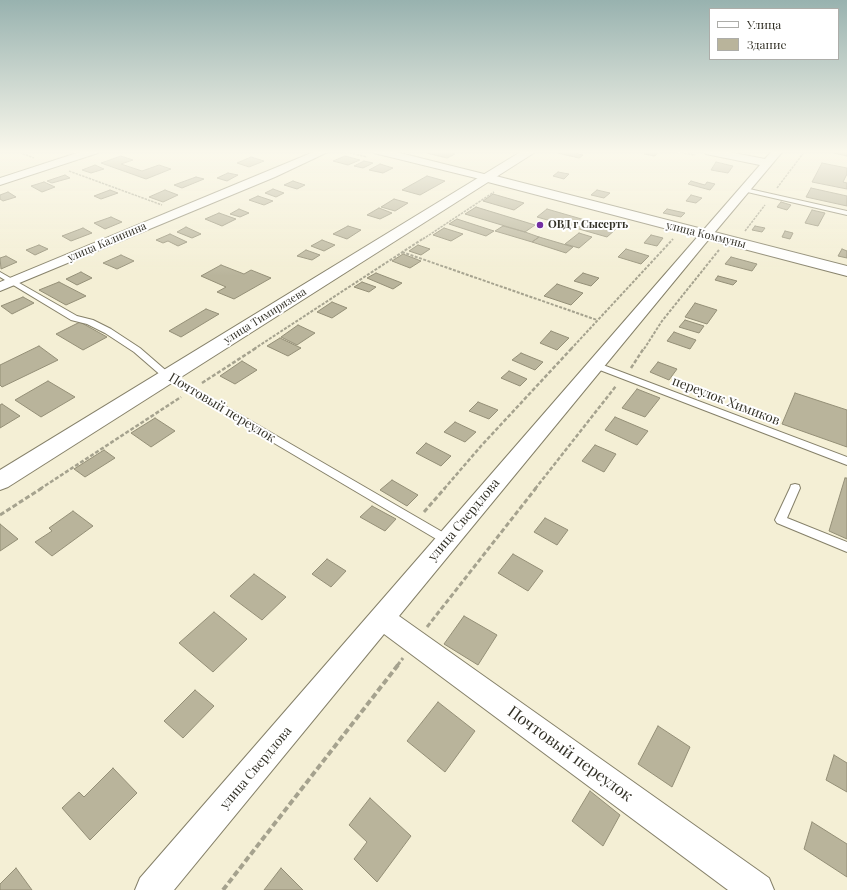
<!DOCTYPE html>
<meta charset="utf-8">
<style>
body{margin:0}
#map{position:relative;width:847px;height:890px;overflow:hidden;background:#f4efd5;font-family:"Playfair Display",serif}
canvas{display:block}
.legend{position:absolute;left:709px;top:8px;width:130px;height:52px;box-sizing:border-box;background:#fff;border:1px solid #adada9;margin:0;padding:5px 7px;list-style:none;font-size:12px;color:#333127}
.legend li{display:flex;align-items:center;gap:8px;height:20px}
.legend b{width:20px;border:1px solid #adada9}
</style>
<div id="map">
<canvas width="847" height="890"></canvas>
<ul class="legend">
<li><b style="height:5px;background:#fff"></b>Улица</li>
<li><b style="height:11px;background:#b9b49b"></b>Здание</li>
</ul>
</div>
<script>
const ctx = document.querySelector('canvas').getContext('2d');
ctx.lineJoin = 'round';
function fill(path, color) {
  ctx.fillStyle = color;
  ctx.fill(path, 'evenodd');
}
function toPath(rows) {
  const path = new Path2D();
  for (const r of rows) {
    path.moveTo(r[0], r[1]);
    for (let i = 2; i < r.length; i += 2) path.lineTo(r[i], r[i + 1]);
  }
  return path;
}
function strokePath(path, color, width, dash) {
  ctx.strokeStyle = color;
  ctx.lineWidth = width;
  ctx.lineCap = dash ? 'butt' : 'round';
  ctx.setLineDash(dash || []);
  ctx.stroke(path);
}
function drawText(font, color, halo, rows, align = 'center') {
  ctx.font = font + ' "Playfair Display",serif';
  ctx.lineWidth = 4;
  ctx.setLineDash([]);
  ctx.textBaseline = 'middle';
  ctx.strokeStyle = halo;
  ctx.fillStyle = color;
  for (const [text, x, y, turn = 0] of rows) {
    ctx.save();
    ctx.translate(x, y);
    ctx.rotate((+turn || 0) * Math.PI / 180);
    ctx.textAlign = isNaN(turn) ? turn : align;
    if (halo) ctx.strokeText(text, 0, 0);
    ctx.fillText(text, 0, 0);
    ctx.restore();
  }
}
const building = toPath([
 [425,151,446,151,455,154,447,158,423,152,425,151],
 [561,151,569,151,583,155,579,158,558,153,561,151],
 [647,151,659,151,655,156,644,154,647,151],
 [835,151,847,151,847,156,834,153,835,151],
 [121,156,133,160,121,164,142,171,159,165,171,169,146,179,101,163,121,156],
 [345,156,360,160,348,165,333,161,345,156],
 [251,157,264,161,249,167,237,163,251,157],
 [364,161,373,163,363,168,354,166,364,161],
 [716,162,733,166,728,173,711,170,716,162],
 [822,163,847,168,847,174,843,182,847,183,847,189,812,182,822,163],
 [380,164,393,168,383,173,369,170,380,164],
 [95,165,104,169,91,173,82,170,95,165],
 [558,172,569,174,564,179,553,176,558,172],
 [228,173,238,175,227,181,217,178,228,173],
 [65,175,70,178,52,183,47,181,65,175],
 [427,176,445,181,420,195,402,190,427,176],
 [196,177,204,179,182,188,174,185,196,177],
 [293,181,305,185,297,189,284,185,293,181],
 [691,181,705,185,707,182,715,184,710,190,688,184,691,181],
 [44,182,55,187,42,192,31,186,44,182],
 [811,188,847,196,847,206,806,197,811,188],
 [273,189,284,193,276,197,265,193,273,189],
 [110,190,118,193,101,199,94,196,110,190],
 [165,190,178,195,163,202,149,197,165,190],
 [597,190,610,193,604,198,591,195,597,190],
 [8,192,16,197,3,201,0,199,0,195,8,192],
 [493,194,524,203,514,210,483,201,493,194],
 [691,195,702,198,696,203,686,201,691,195],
 [258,196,273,201,264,205,249,200,258,196],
 [394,199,408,203,395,211,381,207,394,199],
 [781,202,791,205,787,210,777,207,781,202],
 [476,207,535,225,525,232,465,214,476,207],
 [379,208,392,213,380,219,367,215,379,208],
 [239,209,249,213,240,217,230,214,239,209],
 [547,209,616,229,607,237,537,217,547,209],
 [667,209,685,213,681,217,663,213,667,209],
 [812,210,825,213,818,226,805,223,812,210],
 [219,213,236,219,222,226,205,219,219,213],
 [111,217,122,222,105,229,94,223,111,217],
 [457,219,494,231,486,236,449,224,457,219],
 [348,226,361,230,347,239,333,234,348,226],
 [503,226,525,232,539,237,532,242,495,231,503,226],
 [755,226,765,228,762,232,752,230,755,226],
 [186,227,201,234,192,238,177,232,186,227],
 [83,228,92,233,71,241,62,236,83,228],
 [444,228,463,234,451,241,433,235,444,228],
 [785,231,793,233,790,239,782,237,785,231],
 [579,233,592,237,579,248,565,244,579,233],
 [170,234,187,242,178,246,168,241,163,243,156,240,170,234],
 [651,235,663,238,657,246,644,243,651,235],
 [539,237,573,247,566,253,532,242,539,237],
 [322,240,335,245,324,251,311,246,322,240],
 [39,245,48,249,35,255,26,250,39,245],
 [418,245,430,249,421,255,409,251,418,245],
 [626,249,649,256,641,264,618,257,626,249],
 [842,249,847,251,847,258,838,256,842,249],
 [306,250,320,255,312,260,297,256,306,250],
 [403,254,421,261,410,268,392,261,403,254],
 [121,255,134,261,117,269,103,263,121,255],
 [6,256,17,262,1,269,0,258,6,256],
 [731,257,757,264,752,271,725,264,731,257],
 [221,265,244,274,251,270,271,278,234,299,217,292,226,287,201,276,221,265],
 [81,272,92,278,77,285,66,279,81,272],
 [376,273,402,283,393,289,367,278,376,273],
 [583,273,599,278,591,286,574,281,583,273],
 [718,276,737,281,733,285,715,280,718,276],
 [59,282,86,296,66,305,39,290,59,282],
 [362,282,376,287,369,292,354,287,362,282],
 [557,284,583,293,571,305,544,296,557,284],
 [23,297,34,303,12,314,1,306,23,297],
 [332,302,347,308,332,318,317,312,332,302],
 [695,303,717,310,707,324,685,317,695,303],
 [206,309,219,314,181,337,169,331,206,309],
 [685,320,704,326,699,333,679,327,685,320],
 [80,322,107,337,83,350,56,334,80,322],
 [298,325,315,333,297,345,281,337,298,325],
 [551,331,569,338,557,350,540,343,551,331],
 [674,332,696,340,690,349,667,341,674,332],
 [280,338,301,348,288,356,267,346,280,338],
 [39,346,58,360,2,387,0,385,0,365,39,346],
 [521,353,543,362,535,370,512,360,521,353],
 [242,361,257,370,235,384,220,376,242,361],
 [658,362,677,369,669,380,650,372,658,362],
 [509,371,527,379,520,386,501,378,509,371],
 [48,381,75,397,41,417,15,400,48,381],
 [637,389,660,398,645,417,622,408,637,389],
 [795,393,847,410,847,447,782,424,795,393],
 [478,402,498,410,489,419,469,411,478,402],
 [2,404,20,416,0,428,0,405,2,404],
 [615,417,648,431,637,445,605,430,615,417],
 [155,418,175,431,151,447,131,433,155,418],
 [455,422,476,432,465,442,444,432,455,422],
 [426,443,451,456,441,466,416,453,426,443],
 [595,445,616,454,604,472,582,461,595,445],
 [104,450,115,458,85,477,74,469,104,450],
 [845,478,847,478,847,539,829,531,845,478],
 [392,480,418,495,407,506,380,490,392,480],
 [372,506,396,519,385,531,360,517,372,506],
 [73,511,93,526,52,556,35,542,52,531,49,528,73,511],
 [545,518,568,530,557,545,534,532,545,518],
 [0,524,18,539,0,551,0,524],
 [513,554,543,571,528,591,498,573,513,554],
 [327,559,346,571,331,587,312,574,327,559],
 [254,574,286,597,262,620,230,596,254,574],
 [214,612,247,639,213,672,179,643,214,612],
 [464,616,497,635,478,665,444,644,464,616],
 [195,690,214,706,183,738,164,721,195,690],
 [438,702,475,731,445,772,407,741,438,702],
 [658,726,690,747,672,787,638,764,658,726],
 [834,755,847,763,847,792,826,780,834,755],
 [113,768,137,793,90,840,62,808,79,792,84,797,113,768],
 [590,791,620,815,603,846,572,821,590,791],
 [370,798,411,836,377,882,354,859,367,842,349,825,370,798],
 [812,822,847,844,847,877,804,849,812,822],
 [16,868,32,890,0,890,0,884,16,868],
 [281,868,303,890,264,890,281,868]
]);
const pathFar4 = toPath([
 [16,151,34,158],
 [343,151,367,157],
 [674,151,695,155],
 [69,171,162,205],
 [777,188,805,151],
 [745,231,765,205],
 [423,239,494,192]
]);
const pathFar3 = toPath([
 [402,252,597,320],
 [254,349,424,238],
 [571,349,673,239],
 [644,349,662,321,719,250]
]);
const pathFar2 = toPath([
 [631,368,644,348],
 [202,383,256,348],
 [40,489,181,397],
 [444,489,481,446,572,348],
 [535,489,616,386]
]);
const pathFar1 = toPath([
 [424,512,445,488],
 [0,515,42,488],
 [427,627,536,488],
 [397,666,403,658]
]);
const path = toPath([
 [223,890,398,665]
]);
const service = toPath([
 [745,188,847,211,847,215,743,191,742,190,745,188],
 [0,272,77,316,93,320,111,329,140,348,170,374,451,537,453,540,451,543,447,545,443,543,164,378,134,352,105,333,87,324,71,320,0,277,0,272],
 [595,362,847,457,847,465,592,367,591,365,595,362],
 [795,484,799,485,800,488,787,518,847,542,847,552,777,523,775,520,790,488,791,485,795,484]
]);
const minor = toPath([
 [83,151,99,151,98,153,0,185,0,178,83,151],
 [316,151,330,151,275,177,0,291,0,282,316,151],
 [373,151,392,151,492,176,494,178,492,180,488,181,374,153,373,151],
 [701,151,724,151,765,159,772,151,783,151,704,245,399,616,769,878,774,890,728,890,384,634,174,890,135,890,140,878,760,165,706,154,701,151]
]);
const tertiary = toPath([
 [488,174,847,266,847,276,484,181,482,178,484,175,488,174]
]);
const secondary = toPath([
 [522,151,537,151,8,487,0,490,0,470,522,151]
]);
const markers = [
 [540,225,4,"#732ea2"]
];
const farPoinames = [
 ["ОВД г Сысерть",548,225]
];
const farStreetnames = [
 ["улица Коммуны",706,235,14],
 ["улица Калинина",107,242,-23],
 ["улица Тимирязева",265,316,-32]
];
const streetNames = [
 ["переулок Химиков",726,401,21],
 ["Почтовый переулок",222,408,31],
 ["улица Свердлова",464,520,-50],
 ["улица Свердлова",256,768,-50]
];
const nearStreetnames = [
 ["Почтовый переулок",570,754,36]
];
fill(building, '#b9b49b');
strokePath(building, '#948f77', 1);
strokePath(service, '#858069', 2);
strokePath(minor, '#858069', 2);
strokePath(tertiary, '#858069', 2);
strokePath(secondary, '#858069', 2);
strokePath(pathFar4, '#a5a28e', 1.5, [2.5, 1]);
strokePath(pathFar3, '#a5a28e', 2, [3, 1.5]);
strokePath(pathFar2, '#a5a28e', 2.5, [4, 2]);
strokePath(pathFar1, '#a5a28e', 3, [5, 2.5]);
strokePath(path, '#a5a28e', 4, [6, 3]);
fill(service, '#fff');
fill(minor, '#fff');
fill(tertiary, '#fff');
fill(secondary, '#fff');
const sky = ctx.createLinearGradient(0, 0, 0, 276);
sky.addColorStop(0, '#98b2af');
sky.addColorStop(0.55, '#faf8ec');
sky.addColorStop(1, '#faf8ec00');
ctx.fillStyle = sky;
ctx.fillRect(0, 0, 847, 276);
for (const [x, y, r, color] of markers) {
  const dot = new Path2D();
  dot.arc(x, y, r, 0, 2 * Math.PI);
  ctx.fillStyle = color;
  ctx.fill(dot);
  strokePath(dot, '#fff', 1.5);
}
drawText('bold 11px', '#333127', '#fff', farPoinames, 'left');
drawText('11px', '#333127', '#fff', farStreetnames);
drawText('13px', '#333127', '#fff', streetNames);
drawText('16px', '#333127', '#fff', nearStreetnames);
</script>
